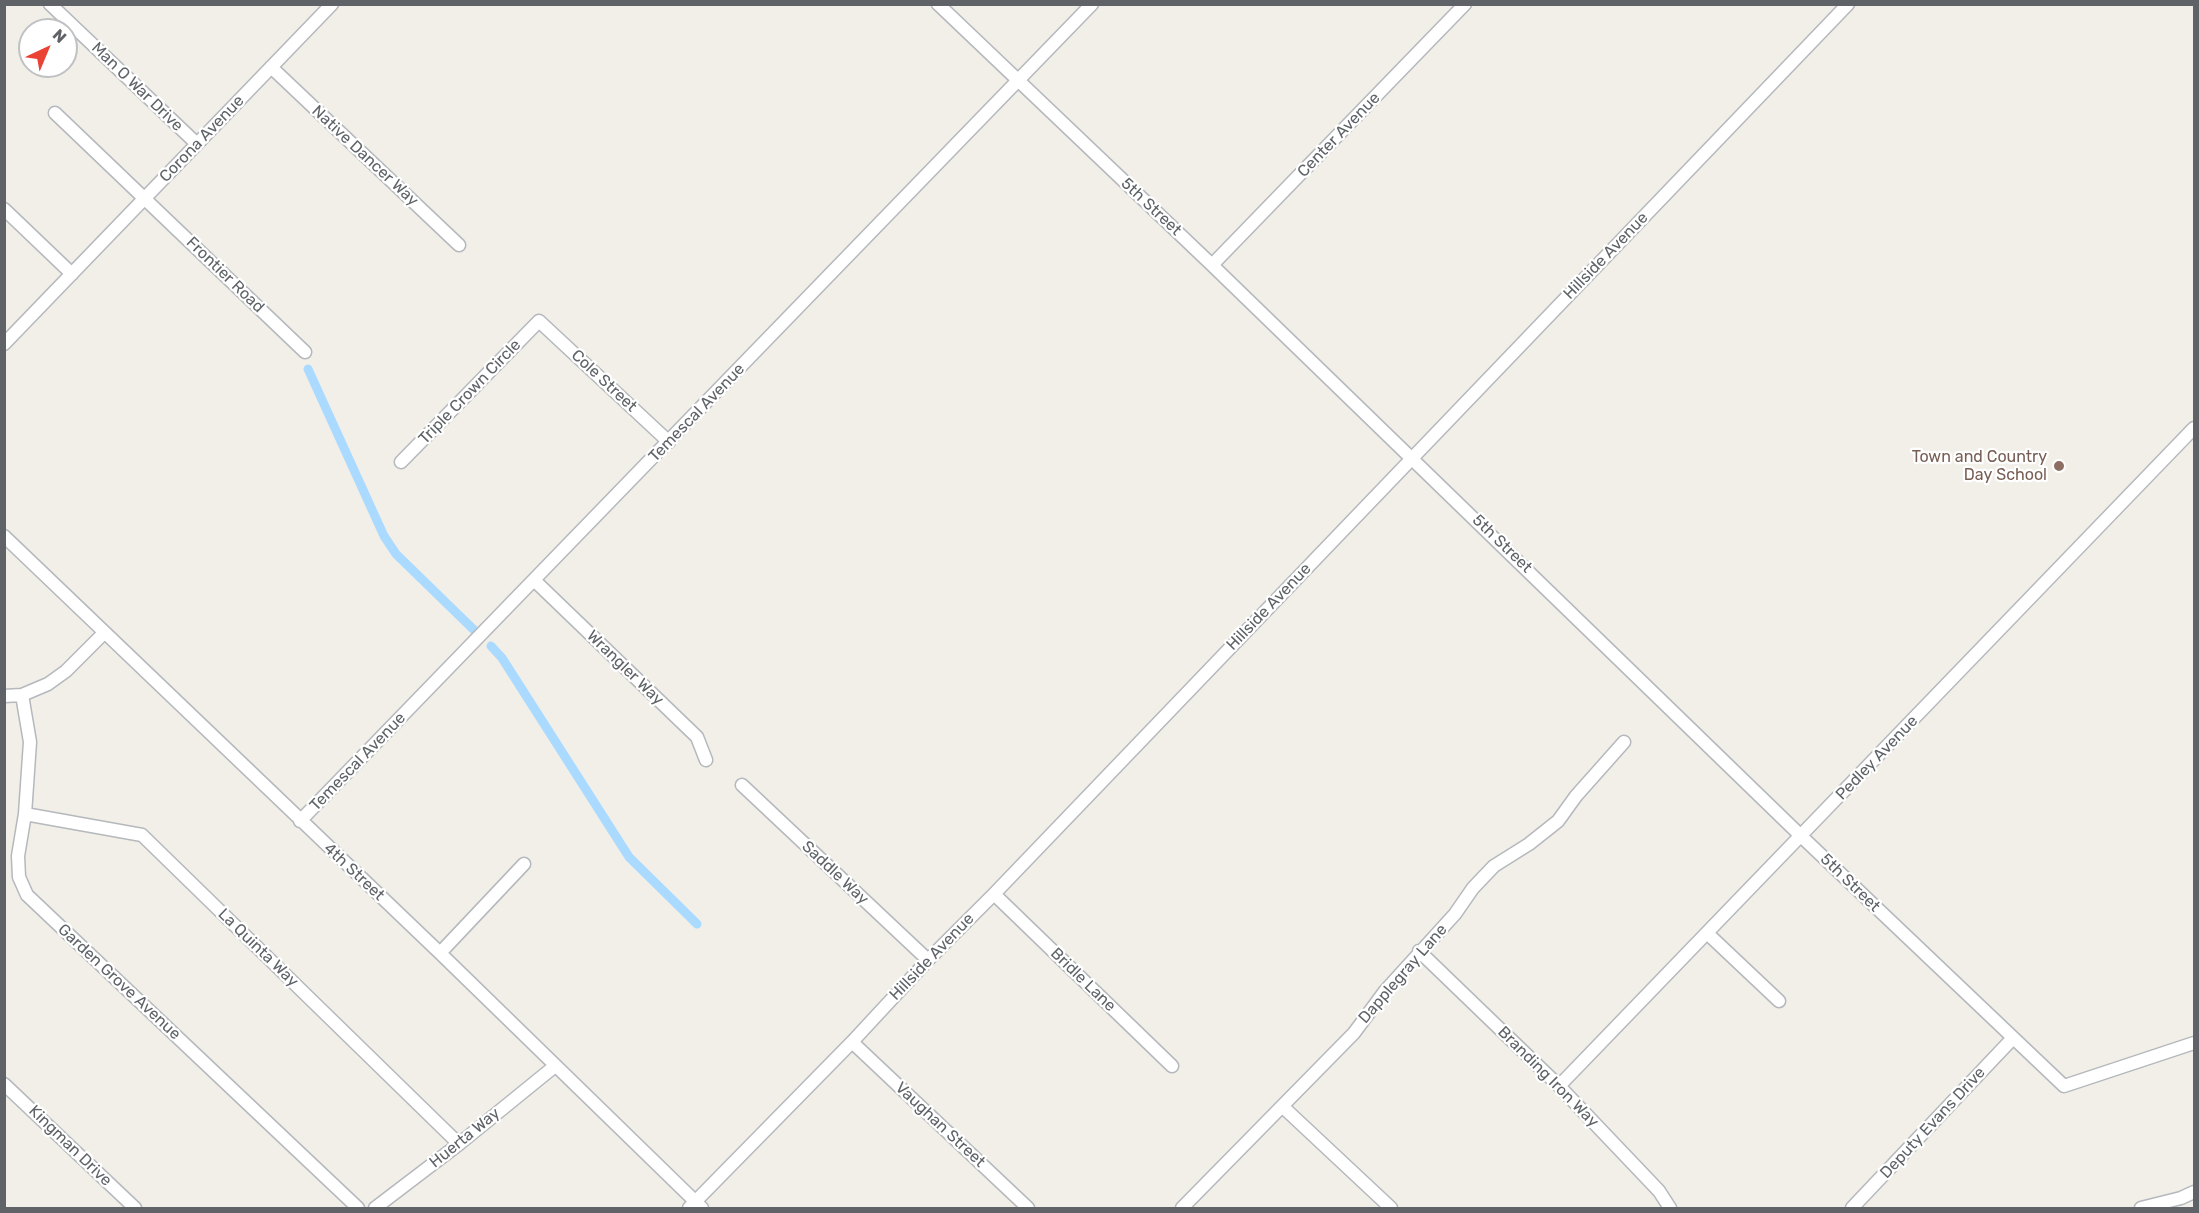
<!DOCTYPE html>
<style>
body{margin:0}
#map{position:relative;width:2199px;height:1213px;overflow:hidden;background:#f1efe8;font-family:Rubik,sans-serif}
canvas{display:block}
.frame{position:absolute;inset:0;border:6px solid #5f6368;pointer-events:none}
.north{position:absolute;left:18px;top:18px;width:60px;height:60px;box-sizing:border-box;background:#fff;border:2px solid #bfc1c3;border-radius:50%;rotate:44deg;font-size:16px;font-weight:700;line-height:24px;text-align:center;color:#5f6368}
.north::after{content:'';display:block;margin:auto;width:21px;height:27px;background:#ea4335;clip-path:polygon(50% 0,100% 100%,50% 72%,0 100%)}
</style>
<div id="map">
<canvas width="2199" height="1213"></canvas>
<div class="frame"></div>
<div class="north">N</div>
</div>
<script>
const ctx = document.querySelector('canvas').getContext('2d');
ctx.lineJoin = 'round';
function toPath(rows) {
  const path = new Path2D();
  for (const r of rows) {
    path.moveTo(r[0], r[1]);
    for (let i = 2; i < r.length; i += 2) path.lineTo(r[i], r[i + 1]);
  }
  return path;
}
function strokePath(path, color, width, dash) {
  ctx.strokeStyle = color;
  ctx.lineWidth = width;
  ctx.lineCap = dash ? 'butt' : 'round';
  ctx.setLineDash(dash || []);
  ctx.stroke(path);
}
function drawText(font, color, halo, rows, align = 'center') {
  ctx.font = font + ' Rubik,sans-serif';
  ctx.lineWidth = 4.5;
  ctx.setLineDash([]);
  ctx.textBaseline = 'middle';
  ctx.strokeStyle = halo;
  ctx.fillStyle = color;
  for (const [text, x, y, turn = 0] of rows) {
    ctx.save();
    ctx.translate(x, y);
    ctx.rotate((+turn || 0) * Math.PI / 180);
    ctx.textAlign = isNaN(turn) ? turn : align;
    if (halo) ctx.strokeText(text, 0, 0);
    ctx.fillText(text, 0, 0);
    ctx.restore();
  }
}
const canal = toPath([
 [308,369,384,536,396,554,474,630],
 [491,646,502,658,629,857,697,924]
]);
const minor = toPath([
 [50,4,197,144],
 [938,4,1212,265,1801,836,2064,1086,2194,1043],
 [271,67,459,245],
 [55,113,305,352],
 [4,209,72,274],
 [1212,265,1465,4],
 [4,344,332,4],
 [401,462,539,321,669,442],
 [4,536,440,953,702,1208],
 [535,581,697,737,706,760],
 [22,695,30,742,25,814,18,856,19,877,27,895,358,1208],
 [4,696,22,695,48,684,66,671,104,633],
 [742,785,928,960],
 [25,814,142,835,459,1144],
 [300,821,1092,4],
 [994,894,1172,1066],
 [1708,934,1779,1001],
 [1419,951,1559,1086,1659,1191,1670,1208],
 [440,953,524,864],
 [852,1042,1028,1208],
 [4,1084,135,1208],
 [1559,1086,2194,428],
 [1282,1106,1391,1208],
 [375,1208,459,1144,555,1066],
 [689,1208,852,1042,928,960,994,894,1848,4],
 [1182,1208,1354,1033,1385,991,1455,914,1473,888,1494,866,1529,844,1558,821,1576,796,1624,742],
 [1852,1208,2013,1038],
 [2141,1208,2181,1198,2194,1192]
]);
const markers = [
 [2059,466,6,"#8d6e63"]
];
const streetNames = [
 ["Man O War Drive",137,87,44],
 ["Center Avenue",1339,135,-46],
 ["Corona Avenue",202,139,-46],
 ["Native Dancer Way",365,156,43],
 ["5th Street",1151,207,43],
 ["Hillside Avenue",1606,256,-46],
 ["Frontier Road",225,275,44],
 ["Cole Street",604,381,43],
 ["Triple Crown Circle",470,392,-46],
 ["Temescal Avenue",697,413,-46],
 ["5th Street",1502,544,44],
 ["Hillside Avenue",1269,607,-46],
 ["Wrangler Way",625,668,44],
 ["Pedley Avenue",1877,758,-46],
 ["Temescal Avenue",358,762,-46],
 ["4th Street",354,872,43],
 ["Saddle Way",835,873,43],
 ["5th Street",1850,883,44],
 ["La Quinta Way",258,948,44],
 ["Hillside Avenue",932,957,-46],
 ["Dapplegray Lane",1403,974,-49],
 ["Bridle Lane",1083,980,44],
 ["Garden Grove Avenue",119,982,43],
 ["Branding Iron Way",1548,1077,45],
 ["Deputy Evans Drive",1933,1123,-47],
 ["Vaughan Street",940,1125,43],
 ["Huerta Way",465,1138,-39],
 ["Kingman Drive",70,1146,44]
];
const educationNames = [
 ["Town and Country",2047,457],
 ["Day School",2047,475]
];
strokePath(canal, '#aadaff', 9);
strokePath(minor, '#b5b8bc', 15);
strokePath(minor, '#fff', 12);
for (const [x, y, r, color] of markers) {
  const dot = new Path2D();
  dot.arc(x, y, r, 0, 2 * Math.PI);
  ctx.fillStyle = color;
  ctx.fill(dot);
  strokePath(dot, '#fff', 2);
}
drawText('16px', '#5f6368', '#fff', streetNames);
drawText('16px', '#785e54', '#fff', educationNames, 'right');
</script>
